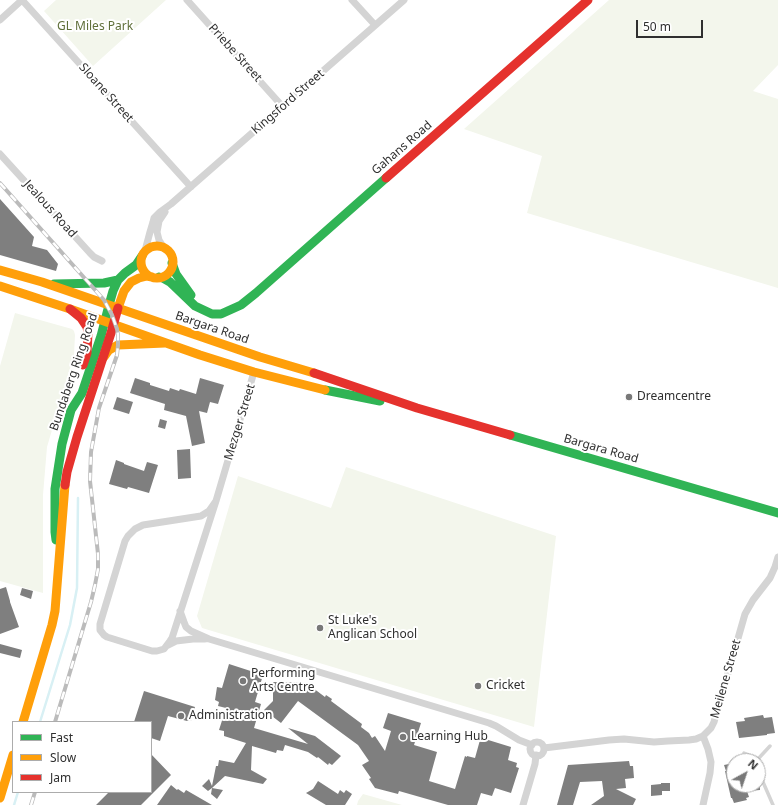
<!DOCTYPE html>
<style>
body{margin:0}
#map{position:relative;width:778px;height:805px;overflow:hidden;background:#fff;font-family:"Noto Sans",sans-serif}
canvas{display:block}
.legend{position:absolute;left:12px;top:721px;width:140px;height:72px;box-sizing:border-box;background:#fff;border:1px solid #acacac;margin:0;padding:5px 7px;list-style:none;font-size:12px;color:#2f2f2f}
.legend li{display:flex;align-items:center;gap:8px;height:20px}
.legend b{width:20px;border:1px solid #acacac}
.north{position:absolute;left:726px;top:753px;width:40px;height:40px;box-sizing:border-box;background:#fff;border:1px solid #acacac;border-radius:50%;rotate:40deg;font-size:11px;font-weight:700;line-height:16px;text-align:center;color:#2f2f2f}
.north::after{content:'';display:block;margin:auto;width:14px;height:18px;background:#787878;clip-path:polygon(50% 0,100% 100%,50% 72%,0 100%)}
.scale{position:absolute;left:636px;top:20px;width:67px;height:18px;box-sizing:border-box;border:2px solid #2f2f2f;border-top:0;padding-left:5px;font-size:12px;line-height:14px;white-space:nowrap;color:#2f2f2f;-webkit-text-stroke:3px #fff;paint-order:stroke}
</style>
<div id="map">
<canvas width="778" height="805"></canvas>
<ul class="legend">
<li><b style="height:5px;background:#30b455"></b>Fast</li>
<li><b style="height:5px;background:#ff9f0a"></b>Slow</li>
<li><b style="height:5px;background:#e5322d"></b>Jam</li>
</ul>
<div class="north">N</div>
<div class="scale">50 m</div>
</div>
<script>
const ctx = document.querySelector('canvas').getContext('2d');
ctx.lineJoin = 'round';
function fill(path, color) {
  ctx.fillStyle = color;
  ctx.fill(path, 'evenodd');
}
function toPath(rows) {
  const path = new Path2D();
  for (const r of rows) {
    if (r.length === 3) {
      path.moveTo(r[0] + r[2], r[1]);
      path.arc(r[0], r[1], r[2], 0, 2 * Math.PI);
      continue;
    }
    path.moveTo(r[0], r[1]);
    for (let i = 2; i < r.length; i += 2) path.lineTo(r[i], r[i + 1]);
  }
  return path;
}
function strokePath(path, color, width, dash) {
  ctx.strokeStyle = color;
  ctx.lineWidth = width;
  ctx.lineCap = dash ? 'butt' : 'round';
  ctx.setLineDash(dash || []);
  ctx.stroke(path);
}
function drawText(font, color, halo, rows, align = 'center') {
  ctx.font = font + ' "Noto Sans",sans-serif';
  ctx.lineWidth = 4;
  ctx.setLineDash([]);
  ctx.textBaseline = 'middle';
  ctx.strokeStyle = halo;
  ctx.fillStyle = color;
  for (const [text, x, y, turn = 0] of rows) {
    ctx.save();
    ctx.translate(x, y);
    ctx.rotate((+turn || 0) * Math.PI / 180);
    ctx.textAlign = isNaN(turn) ? turn : align;
    if (halo) ctx.strokeText(text, 0, 0);
    ctx.fillText(text, 0, 0);
    ctx.restore();
  }
}
const green = toPath([
 [56,0,166,0,93,66,44,11],
 [609,0,778,0,778,65,753,91,778,99,778,288,527,213,542,156,464,129],
 [15,313,72,329,74,331,75,335,74,355,47,447,43,495,43,593,0,581,0,366],
 [346,467,556,536,534,727,202,628,197,616,238,476,331,508],
 [363,794,402,805,357,805,358,801]
]);
const stream = toPath([
 [40,722,70,625,77,588,78,498],
 [14,805,18,792]
]);
const building = toPath([
 [0,199,34,237,32,246,47,250,58,264,56,271,0,255],
 [135,378,150,383,150,385,169,391,170,388,179,391,180,389,196,394,200,378,224,385,218,404,210,402,207,413,199,411,205,443,192,446,186,416,164,410,165,404,130,393],
 [117,397,133,402,129,414,113,409],
 [160,419,167,421,165,429,158,427],
 [190,449,191,478,178,479,177,450],
 [116,460,124,463,124,464,144,471,147,462,158,465,149,493,128,487,127,489,109,484],
 [6,587,10,601,10,602,19,627,0,634,0,589],
 [22,588,33,591,31,599,20,595],
 [0,644,22,650,20,658,0,653],
 [229,664,263,675,255,702,261,704,254,728,308,744,288,728,315,736,341,756,332,765,329,763,328,765,318,757,317,758,308,752,285,745,283,751,277,750,276,753,252,746,251,770,267,779,263,784,225,776,212,788,223,790,217,799,211,794,212,788,208,791,202,786,209,779,212,786,216,766,218,766,219,760,234,763,246,743,224,736,224,731,219,730,226,708,218,706,219,702,215,700,217,687,222,688],
 [273,682,297,682,298,685,305,685,310,689,311,688,313,689,313,688,325,697,326,695,332,699,331,701,362,724,361,727,369,733,372,738,375,736,385,751,391,731,383,728,388,713,421,723,414,745,437,752,429,781,455,789,465,756,467,757,467,756,475,758,480,740,484,742,485,739,511,747,508,760,517,763,516,767,519,768,511,793,495,788,492,796,481,793,477,805,448,805,399,791,398,794,375,788,369,779,371,778,362,765,369,761,358,745,298,701,281,723,264,710,273,701],
 [144,691,195,707,191,721,187,721,168,716,160,741,151,738,151,722,134,722],
 [763,715,764,718,772,717,775,733,767,734,767,735,739,738,736,722,745,721,744,718],
 [151,754,171,775,141,805,96,805,109,792,151,792],
 [629,761,630,766,633,766,634,778,625,779,626,788,616,789,636,799,633,805,591,805,604,796,602,781,580,782,573,805,557,805,568,765],
 [734,763,734,785,760,785,760,790,747,791,749,797,746,798,747,800,734,803,732,798,731,798,725,771,726,771,724,765],
 [318,781,338,794,340,790,344,793,346,790,352,794,345,805,326,805,306,793,313,789],
 [661,783,670,783,670,791,662,791,662,795,651,796,651,785,661,784],
 [171,785,177,790,178,789,184,793,186,790,212,805,157,805]
]);
const lane = toPath([
 [770,746,758,759,763,782,773,805],
 [744,753,758,759]
]);
const street = toPath([
 [22,0,191,187],
 [187,0,283,107],
 [352,0,375,25],
 [0,20,22,0],
 [0,154,90,253,94,257,102,261],
 [164,248,159,240,157,232,159,221,165,212],
 [144,252,146,247,150,232,153,222,154,218,160,212,171,204,404,0],
 [216,501,209,511,201,516,143,525,135,529,128,536,125,541,100,624,100,630,104,635,107,637,152,651,157,651,164,649,170,641,172,638,216,501,254,372],
 [180,611,184,622,186,627,191,631,209,639,489,723,496,726,519,740,532,745],
 [168,645,176,641,193,639,205,639],
 [537,749,7],
 [544,748,609,740,624,739,654,742,668,741,689,740,696,739,703,736,711,728,714,722,745,614,753,600,770,578,775,567,778,557],
 [523,805,535,764,536,755],
 [703,805,710,773,711,762,708,749,703,736]
]);
const fast = toPath([
 [172,263,176,274,191,295],
 [159,277,163,278,170,282,195,306,212,314,221,314,241,305,256,293,386,178],
 [54,284,104,283,118,280],
 [109,305,113,291,118,280,125,273,136,265,142,256],
 [325,390,380,401],
 [510,435,778,513],
 [56,540,55,532,55,489,62,444,71,410,82,393,101,336,109,305]
]);
const slow = toPath([
 [157,262,16],
 [0,270,42,282,260,357,314,373],
 [0,286,70,309,200,355,254,372,325,390],
 [118,308,124,291,131,282,139,278,147,276,152,277],
 [104,357,109,350,118,345,165,343],
 [23,722,52,625,55,611,65,485],
 [0,798,13,755]
]);
const jam = toPath([
 [386,178,588,0],
 [70,309,81,318,87,327,88,333,87,353,83,365],
 [314,373,417,408,510,435],
 [65,485,67,472,77,437,111,333,118,308]
]);
const rail = toPath([
 [0,183,104,300,112,315,117,329,118,335,118,345,117,355,99,408,91,452,90,481,98,554,98,569,95,585,91,602,55,722],
 [31,805,35,792]
]);
const markers = [
 [629,397,4,"#787878"],
 [320,628,4,"#787878"],
 [243,681,4,"#787878"],
 [478,686,4,"#787878"],
 [181,716,4,"#787878"],
 [403,737,4,"#787878"]
];
const parkNames = [
 ["GL Miles Park",95,27]
];
const streetNames = [
 ["Priebe Street",235,53,48],
 ["Sloane Street",106,93,48],
 ["Kingsford Street",288,102,-41],
 ["Gahans Road",402,148,-41],
 ["Jealous Road",50,209,48],
 ["Bargara Road",212,328,19],
 ["Bundaberg Ring Road",74,372,-71],
 ["Mezger Street",240,422,-73],
 ["Bargara Road",601,449,16],
 ["Meilene Street",726,679,-74]
];
const poiNames = [
 ["Dreamcentre",637,397],
 ["St Luke's",328,621],
 ["Anglican School",328,635],
 ["Performing",251,674],
 ["Arts Centre",251,688],
 ["Cricket",486,686],
 ["Administration",189,716],
 ["Learning Hub",411,737]
];
fill(green, '#f3f6ec');
strokePath(stream, '#d8f0f4', 2.5);
fill(building, '#7f7f7f');
strokePath(lane, '#d4d4d4', 3.5);
strokePath(street, '#d4d4d4', 7);
strokePath(fast, '#30b455', 9);
strokePath(slow, '#ff9f0a', 9);
strokePath(jam, '#e5322d', 9);
strokePath(rail, '#bbb', 4);
strokePath(rail, '#fff', 2.5, [8]);
for (const [x, y, r, color] of markers) {
  const dot = new Path2D();
  dot.arc(x, y, r, 0, 2 * Math.PI);
  ctx.fillStyle = color;
  ctx.fill(dot);
  strokePath(dot, '#fff', 1.5);
}
drawText('12px', '#5f6f39', '#fff', parkNames);
drawText('12px', '#2f2f2f', '#fff', streetNames);
drawText('12px', '#2f2f2f', '#fff', poiNames, 'left');
</script>
